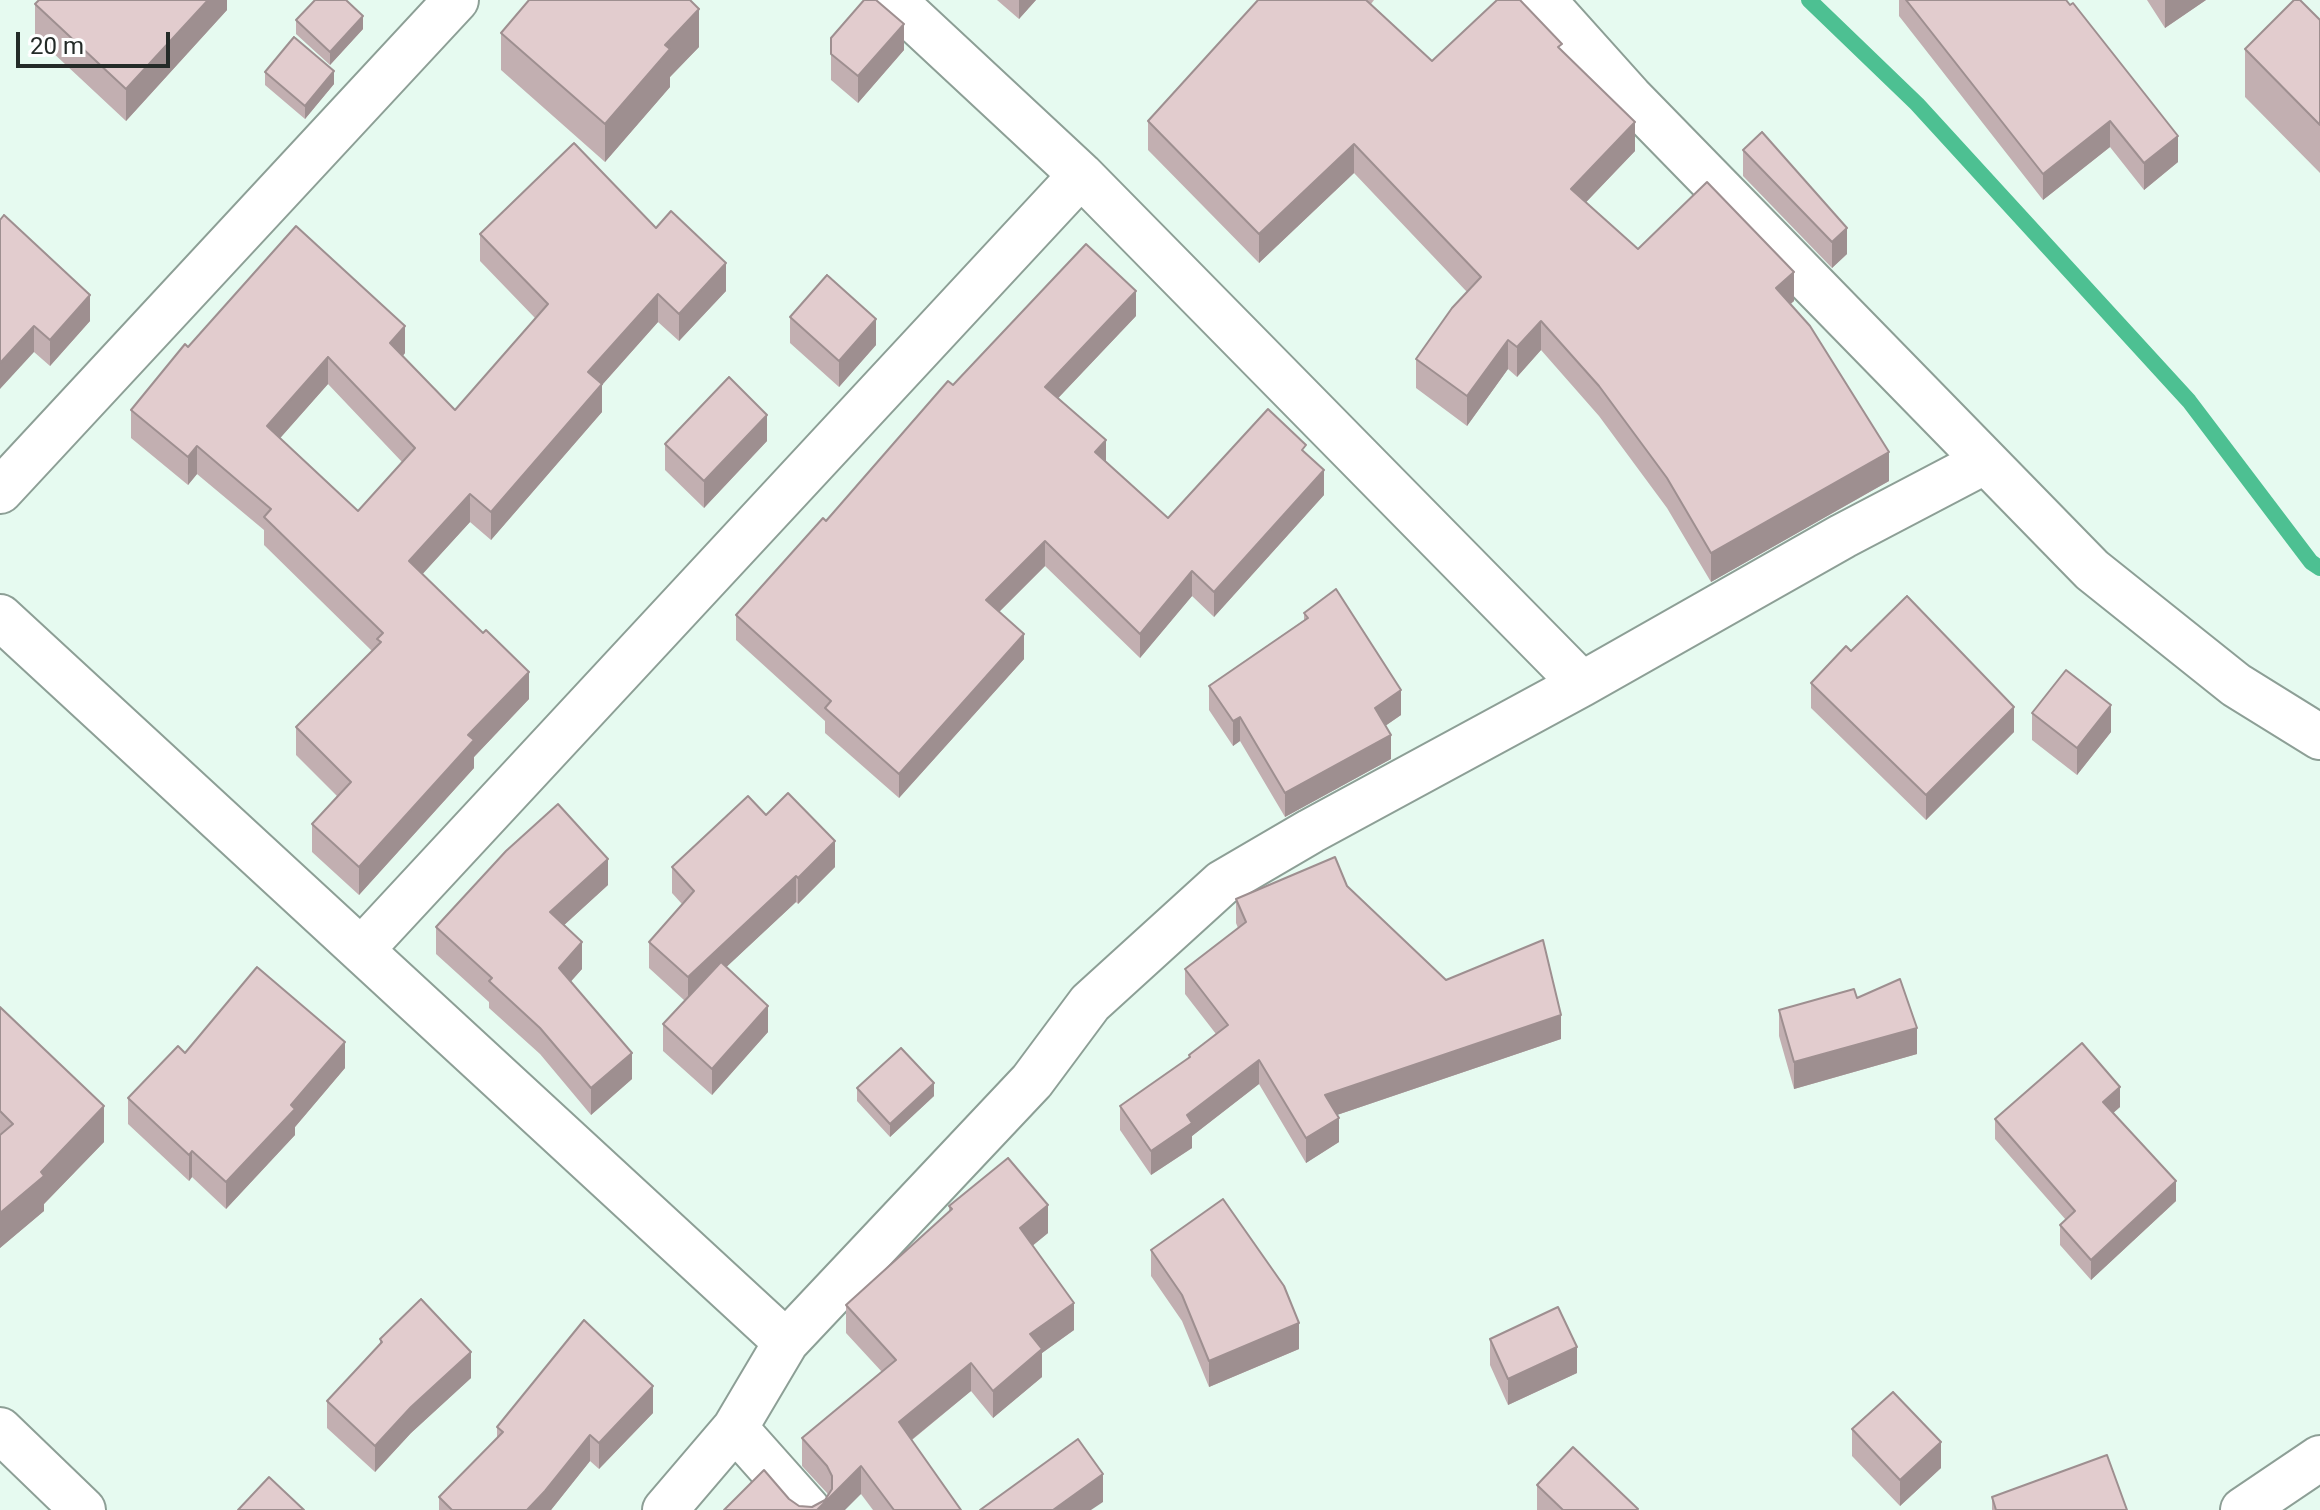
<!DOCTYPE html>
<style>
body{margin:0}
#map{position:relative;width:2320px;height:1510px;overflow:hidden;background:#e6faf0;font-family:Roboto,sans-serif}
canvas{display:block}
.scale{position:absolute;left:16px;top:32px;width:154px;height:36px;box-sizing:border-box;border:4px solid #242b28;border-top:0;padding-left:10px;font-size:24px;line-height:28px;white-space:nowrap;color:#242b28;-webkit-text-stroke:6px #fff;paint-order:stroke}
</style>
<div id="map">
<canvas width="2320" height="1510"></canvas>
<div class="scale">20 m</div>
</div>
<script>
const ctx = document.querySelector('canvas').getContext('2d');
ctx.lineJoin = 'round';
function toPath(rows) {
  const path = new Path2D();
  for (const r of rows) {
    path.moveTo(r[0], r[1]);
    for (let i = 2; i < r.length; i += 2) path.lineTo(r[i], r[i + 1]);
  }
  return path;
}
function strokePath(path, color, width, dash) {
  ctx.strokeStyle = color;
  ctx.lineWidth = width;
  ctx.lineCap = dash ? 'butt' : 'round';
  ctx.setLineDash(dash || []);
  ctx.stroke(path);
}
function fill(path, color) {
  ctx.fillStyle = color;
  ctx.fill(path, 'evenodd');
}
const stream = toPath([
 [1809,0,1917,104,2189,401,2311,562,2320,568]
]);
const minor = toPath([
 [893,0,1081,175,1582,684],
 [1543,0,1630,97,2092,570,2236,685,2320,737],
 [0,491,456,0],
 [0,617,786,1342],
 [362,949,1081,175],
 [735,1428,808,1510],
 [0,1430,83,1510],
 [665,1510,735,1428,786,1342,1032,1081,1090,1003,1222,883,1311,831,1582,684,1843,536,1984,462],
 [2243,1510,2320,1458]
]);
const wall = toPath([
 [227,0,227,10,126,121,35,36,35,4],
 [997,0,1036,0,1019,19],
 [1258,0,1374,0,1371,4,1432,61,1562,50,1635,151,1586,202,1638,249,1794,301,1790,304,1889,481,1711,582,1667,508,1599,416,1541,350,1517,377,1508,369,1467,426,1416,388,1416,359,1467,292,1354,173,1259,263,1148,150,1148,121],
 [1899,0,2066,0,2178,162,2144,190,2110,147,2043,200,1899,16],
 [2147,0,2206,0,2165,28],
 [296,20,363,29,330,65,296,34],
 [2320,20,2320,173,2245,97,2245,49],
 [501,33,699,47,670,77,670,87,605,162,501,70],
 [831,38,904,50,858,103,831,80],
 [265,72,334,84,305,119,265,85],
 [1743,150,1847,254,1832,268,1743,176],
 [0,220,90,321,50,366,34,352],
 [656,228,726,291,679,341,658,322,602,385,602,412,491,540,470,522,422,574,529,699,474,757,474,768,359,895,312,852,312,824,337,796,296,755,296,727,372,651,264,545,264,530,197,474,188,485,131,438,131,410,188,347,405,353,403,356,455,410,535,318,480,261,480,234],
 [328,384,402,462,358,511,280,438],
 [1136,316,1058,398,1106,462,1168,518,1306,454,1324,495,1214,617,1192,596,1140,658,1045,566,999,612,1024,659,899,798,825,733,825,721,736,640,736,615,953,385],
 [790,317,876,345,839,387,790,343],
 [767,441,704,508,665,470,665,444],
 [1304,613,1401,715,1385,726,1391,759,1285,817,1240,741,1233,746,1209,710,1209,686,1304,620],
 [1811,683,2014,732,1926,820,1811,708],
 [2032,713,2111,732,2077,775,2032,740],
 [766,815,835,867,798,904,796,902,726,967,768,1032,712,1095,663,1051,663,1024,685,1001,649,968,649,942,682,904,672,893,672,867],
 [608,885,564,925,582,969,570,982,632,1079,591,1115,540,1054,489,1008,489,1002,436,954,436,927],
 [1347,886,1446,980,1561,1039,1337,1115,1339,1142,1306,1163,1259,1084,1192,1136,1192,1148,1151,1175,1120,1130,1120,1106,1189,1058,1189,1055,1216,1034,1185,994,1185,969,1238,928,1236,923,1236,899],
 [1857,998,1917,1054,1794,1089,1779,1036,1779,1010],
 [0,1007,104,1142,44,1204,44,1211,0,1248],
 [185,1053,345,1068,295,1127,295,1135,226,1209,192,1177,189,1181,128,1124,128,1098],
 [857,1088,934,1096,890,1137,857,1101],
 [2120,1107,2113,1113,2176,1201,2091,1280,2060,1245,2060,1225,2066,1220,1995,1139,1995,1119],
 [949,1206,1048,1233,1032,1246,1074,1330,1042,1353,1042,1377,993,1418,971,1391,912,1440,961,1510,873,1510,861,1494,817,1510,724,1510,789,1499,799,1506,812,1507,825,1500,828,1496,827,1493,802,1466,802,1438,882,1372,846,1333,846,1305,949,1212],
 [1151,1250,1299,1349,1209,1387,1182,1321,1151,1276],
 [380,1339,471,1378,411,1433,375,1472,327,1428,327,1401,380,1345],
 [1490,1339,1577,1373,1508,1405,1490,1365],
 [653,1413,599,1469,590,1461,551,1510,439,1510,439,1497,497,1438,497,1427],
 [1852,1429,1941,1468,1900,1506,1852,1456],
 [1537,1485,1638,1510,1537,1510],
 [1992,1497,2127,1510,1992,1510]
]);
const shadedWall = toPath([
 [208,0,227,0,227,10,126,121,126,89],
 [1019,0,1036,0,1019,19],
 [2165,0,2206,0,2165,28],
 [699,9,699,47,670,77,670,87,605,162,605,124,665,45],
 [363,16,363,29,330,65,330,52],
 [904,24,904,50,858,103,858,76],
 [334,71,334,84,305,119,305,106],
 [2110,121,2110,147,2043,200,2043,174],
 [1635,122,1635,151,1571,218,1571,189],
 [2178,136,2178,162,2144,190,2144,163],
 [1354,144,1354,173,1259,263,1259,234],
 [1847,228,1847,254,1832,268,1832,242],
 [726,263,726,291,679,341,679,314],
 [1794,272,1794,301,1776,317,1776,288],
 [1136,291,1136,316,1045,412,1045,387],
 [658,294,658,322,602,385,602,412,491,540,491,512,588,372],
 [90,295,90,321,50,366,50,340],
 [876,319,876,345,839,387,839,361],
 [1541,321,1541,350,1517,377,1517,347],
 [34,326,34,352,0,389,0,363],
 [405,326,405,353,390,371,390,343],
 [1508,340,1508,369,1467,426,1467,396],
 [328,357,328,384,267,453,267,426],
 [767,415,767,441,704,508,704,481],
 [1106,440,1106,465,1095,452],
 [197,446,197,474,188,485,188,457],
 [1889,452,1889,481,1711,582,1711,553],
 [1324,470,1324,495,1214,617,1214,592],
 [470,494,470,522,409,589,409,561],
 [1045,541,1045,566,986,625,986,600],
 [1192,571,1192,596,1140,658,1140,634],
 [1024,634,1024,659,899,798,899,774],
 [529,672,529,699,474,757,474,768,359,895,359,867,468,735],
 [1401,690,1401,715,1375,733,1375,708],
 [2111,705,2111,732,2077,775,2077,748],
 [2014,707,2014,732,1926,820,1926,795],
 [1240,717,1240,741,1233,746,1233,721],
 [1391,735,1391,759,1285,817,1285,793],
 [835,841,835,867,798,904,798,878],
 [608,859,608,885,550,938,550,912],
 [796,876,796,902,688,1003,688,977],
 [582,942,582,969,559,995,559,968],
 [768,1006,768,1032,712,1095,712,1069],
 [1561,1015,1561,1039,1325,1119,1325,1095],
 [1917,1028,1917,1054,1794,1089,1794,1062],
 [345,1042,345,1068,295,1127,295,1135,226,1209,226,1182],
 [632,1053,632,1079,591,1115,591,1088],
 [1259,1060,1259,1084,1192,1136,1192,1148,1151,1175,1151,1151,1187,1115],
 [934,1083,934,1096,890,1137,890,1124],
 [2120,1087,2120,1107,2103,1122,2103,1102],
 [104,1106,104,1142,44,1204,44,1211,0,1248,0,1213,41,1172],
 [1339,1118,1339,1142,1306,1163,1306,1138],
 [192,1151,192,1177,189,1181,189,1155],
 [2176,1181,2176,1201,2091,1280,2091,1260],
 [1048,1205,1048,1233,1020,1256,1020,1228],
 [1074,1303,1074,1330,1042,1353,1042,1377,993,1418,993,1391,1030,1334],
 [1299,1323,1299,1349,1209,1387,1209,1361],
 [1577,1347,1577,1373,1508,1405,1508,1379],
 [471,1352,471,1378,411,1433,375,1472,375,1446,411,1407],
 [971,1363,971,1391,899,1450,899,1422],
 [653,1386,653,1413,599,1469,599,1443],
 [590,1435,590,1461,551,1510,527,1510],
 [1941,1442,1941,1468,1900,1506,1900,1480],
 [861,1466,861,1494,845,1510,817,1510],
 [1103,1474,1103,1502,1091,1510,1053,1510]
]);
const building = toPath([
 [39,0,208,0,126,89,35,4,39,0],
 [315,0,346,0,363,16,330,52,296,20,315,0],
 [529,0,690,0,699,9,665,45,670,49,605,124,501,33,529,0],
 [864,0,876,0,904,24,858,76,831,54,831,38,864,0],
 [1258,0,1366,0,1432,61,1497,0,1520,0,1562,44,1558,47,1635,122,1571,189,1638,249,1707,182,1794,272,1776,288,1810,326,1889,452,1711,553,1667,478,1599,386,1541,321,1517,347,1508,340,1467,396,1416,359,1452,308,1481,277,1354,144,1259,234,1148,121,1258,0],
 [1906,0,2066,0,2070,5,2073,3,2178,136,2144,163,2110,121,2043,174,1906,0],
 [2294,0,2300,0,2320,20,2320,125,2245,49,2294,0],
 [294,37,334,71,305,106,265,72,294,37],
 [1762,132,1847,228,1832,242,1743,150,1762,132],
 [574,143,656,228,671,211,726,263,679,314,658,294,588,372,602,384,491,512,470,494,409,561,483,633,486,630,529,672,468,735,474,740,359,867,312,824,351,782,296,727,381,642,377,639,383,633,264,517,271,509,197,446,188,457,131,410,185,344,188,347,296,226,405,326,390,343,455,410,548,304,480,234,574,143],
 [328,357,415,448,358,511,267,426,328,357],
 [4,215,90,295,50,340,34,326,0,363,0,220,4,215],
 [1086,244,1136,291,1045,387,1106,440,1095,452,1168,518,1268,409,1306,445,1302,450,1324,470,1214,592,1192,571,1140,634,1045,541,986,600,1024,634,899,774,825,708,831,701,736,615,823,518,826,521,948,381,953,385,1086,244],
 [827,275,876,319,839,361,790,317,827,275],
 [729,377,767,415,704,481,665,444,729,377],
 [1336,589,1401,690,1375,708,1391,735,1285,793,1240,717,1233,721,1209,686,1308,618,1304,613,1336,589],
 [1907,596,2014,707,1926,795,1811,683,1846,646,1851,651,1907,596],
 [2066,670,2111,705,2077,748,2032,713,2066,670],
 [788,793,835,841,798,878,796,876,688,977,649,942,694,891,672,867,748,796,766,815,788,793],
 [558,804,608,859,550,912,582,942,559,968,632,1053,591,1088,540,1028,489,981,492,978,436,927,506,851,558,804],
 [1335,857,1347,886,1446,980,1543,940,1561,1015,1325,1095,1339,1118,1306,1138,1259,1060,1187,1115,1192,1123,1151,1151,1120,1106,1190,1057,1189,1055,1228,1025,1185,969,1246,922,1236,899,1335,857],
 [721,962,768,1006,712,1069,663,1024,721,962],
 [257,967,345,1042,291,1105,295,1109,226,1182,192,1151,189,1155,128,1098,178,1046,185,1053,257,967],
 [1900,979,1917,1028,1794,1062,1779,1010,1854,989,1857,998,1900,979],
 [0,1007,104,1106,41,1172,44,1176,0,1213,0,1135,13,1124,0,1111,0,1007],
 [2082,1043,2120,1087,2103,1102,2176,1181,2091,1260,2060,1225,2075,1211,1995,1119,2082,1043],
 [901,1048,934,1083,890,1124,857,1088,901,1048],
 [1008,1158,1048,1205,1020,1228,1074,1303,1030,1334,1042,1349,993,1391,971,1363,899,1422,961,1510,894,1510,861,1466,817,1510,724,1510,764,1470,789,1499,799,1506,812,1507,825,1500,832,1489,832,1476,827,1466,802,1438,896,1360,846,1305,952,1209,949,1206,1008,1158],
 [1223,1199,1284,1286,1299,1323,1209,1361,1182,1295,1151,1250,1223,1199],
 [421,1299,471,1352,411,1407,375,1446,327,1401,382,1342,380,1339,421,1299],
 [1558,1307,1577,1347,1508,1379,1490,1339,1558,1307],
 [584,1320,653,1386,599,1443,590,1435,545,1491,527,1510,452,1510,439,1497,503,1432,497,1427,584,1320],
 [1893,1392,1941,1442,1900,1480,1852,1429,1893,1392],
 [1078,1439,1103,1474,1053,1510,980,1510,1078,1439],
 [1573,1447,1638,1509,1637,1510,1563,1510,1537,1485,1573,1447],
 [2107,1455,2127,1510,1996,1510,1992,1497,2107,1455],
 [269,1477,304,1510,238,1510,269,1477]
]);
strokePath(stream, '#4dc092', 16);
strokePath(minor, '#8d9f96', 48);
strokePath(minor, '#fff', 44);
fill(wall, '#c2afb1');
fill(shadedWall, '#9e8f90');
fill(building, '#e2ccce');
strokePath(building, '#9e8f90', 2);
</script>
